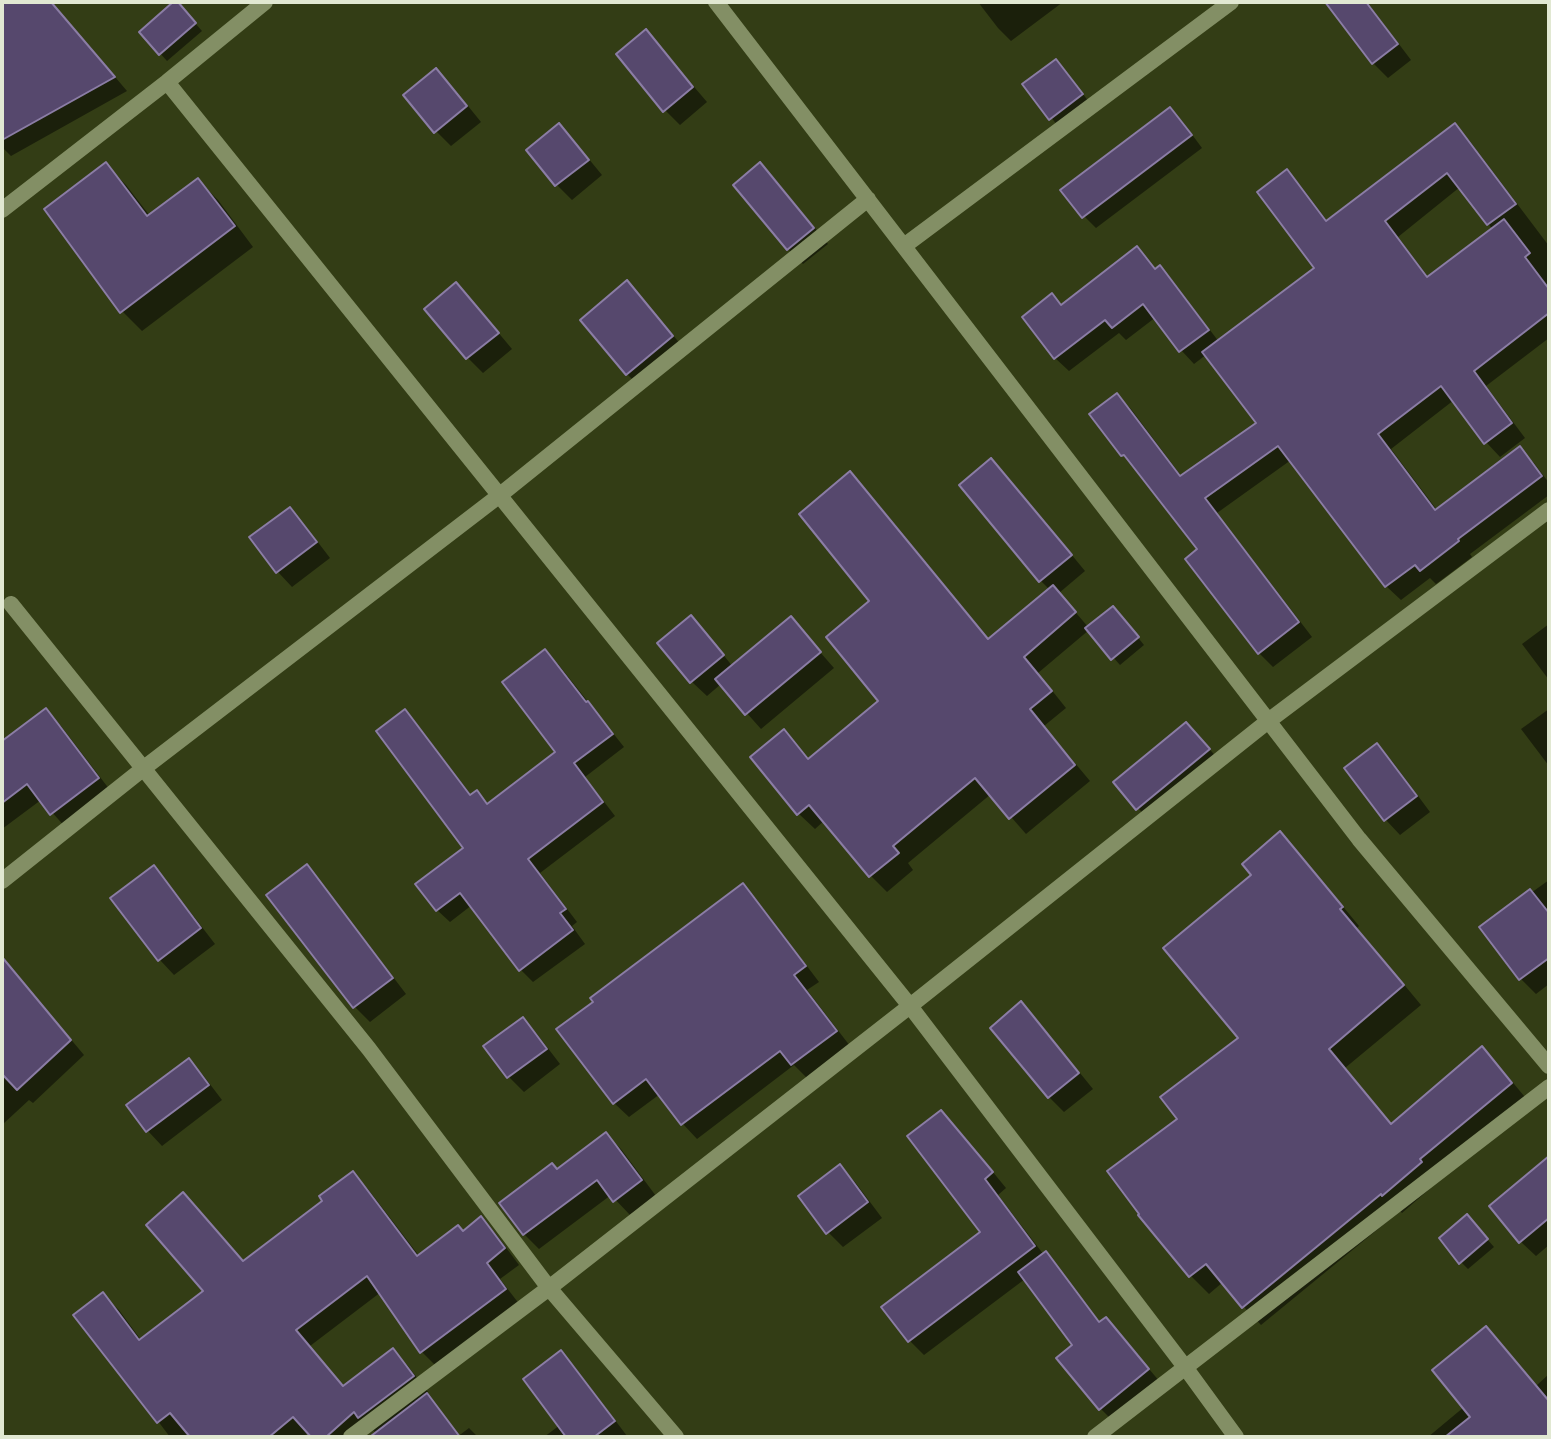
<!DOCTYPE html>
<style>
body{margin:0}
#map{position:relative;width:1551px;height:1439px;overflow:hidden;background:#333d15;font-family:"Noto Sans",sans-serif}
canvas{display:block}
.frame{position:absolute;inset:0;border:4px solid #e1e8d2;pointer-events:none}
</style>
<div id="map">
<canvas width="1551" height="1439"></canvas>
<div class="frame"></div>
</div>
<script>
const ctx = document.querySelector('canvas').getContext('2d');
ctx.lineJoin = 'round';
function fill(path, color) {
  ctx.fillStyle = color;
  ctx.fill(path, 'evenodd');
}
function toPath(rows) {
  const path = new Path2D();
  for (const r of rows) {
    path.moveTo(r[0], r[1]);
    for (let i = 2; i < r.length; i += 2) path.lineTo(r[i], r[i + 1]);
  }
  return path;
}
function strokePath(path, color, width, dash) {
  ctx.strokeStyle = color;
  ctx.lineWidth = width;
  ctx.lineCap = dash ? 'butt' : 'round';
  ctx.setLineDash(dash || []);
  ctx.stroke(path);
}
const shadow = toPath([
 [2,2,55,2,53,4,127,91,11,156,2,147],
 [978,2,1063,2,1011,41,998,28],
 [1328,2,1367,2,1411,60,1388,78,1373,63],
 [183,9,202,31,167,61,141,32],
 [646,32,660,47,707,102,680,125,665,110],
 [1063,68,1089,102,1058,126,1025,85],
 [436,70,451,85,481,122,451,146,436,131],
 [1170,109,1182,121,1202,148,1096,228,1084,216],
 [559,126,574,141,602,175,572,200,557,185,529,150],
 [1455,126,1469,140,1549,246,1549,338,1486,386,1525,438,1500,457,1486,442,1454,400,1391,449,1437,510,1520,449,1534,463,1549,483,1549,495,1470,554,1472,557,1436,584,1430,578,1401,600,1386,586,1291,460,1217,513,1312,637,1273,667,1259,653,1200,550,1137,469,1123,455,1117,395,1131,409,1182,477,1258,423,1207,354,1194,364,1181,350,1156,317,1126,340,1119,333,1069,371,1055,358,1052,296,1063,306,1137,249,1157,270,1160,268,1173,281,1219,342,1317,268,1287,172,1301,186,1328,222],
 [1460,187,1493,230,1429,278,1398,237],
 [760,164,775,179,828,244,803,264,788,249],
 [106,165,126,185,150,216,198,180,218,200,253,247,142,331,122,311],
 [627,283,642,298,687,352,642,389,627,374,582,320],
 [471,300,512,349,483,373,468,358,427,309],
 [991,461,1006,475,1085,571,1059,593,1089,628,1120,615,1144,645,1120,665,1089,630,1038,673,1066,708,1044,726,1090,781,1026,834,991,794,908,863,913,870,887,892,871,876,825,820,815,829,799,814,753,758,784,732,809,760,881,701,872,601,850,474,866,489,989,640,1050,590,1041,581],
 [289,509,304,524,330,558,292,587,278,572],
 [791,619,834,668,761,729,721,684,707,696,692,682,706,633,733,667],
 [1549,624,1549,680,1522,644],
 [545,652,558,664,624,747,585,777,615,816,540,873,577,922,572,926,585,944,533,982,521,970,472,905,450,922,437,910,466,848,405,712,417,724,472,796,477,793,489,805,558,753],
 [1549,709,1549,766,1521,729],
 [46,711,61,726,113,794,67,829,41,800,2,829,2,744],
 [1201,739,1223,765,1152,823,1138,808],
 [1377,746,1392,761,1430,812,1400,835,1386,820],
 [1280,834,1298,852,1359,926,1357,928,1421,1005,1345,1068,1392,1125,1482,1049,1500,1067,1529,1102,1402,1213,1400,1211,1261,1325,1243,1306,1223,1282,1209,1294,1191,1276,1140,1215,1179,1119,1240,1038,1254,875],
 [306,867,321,882,406,994,370,1022,355,1007],
 [153,868,168,883,215,944,174,975,160,960],
 [1549,880,1549,984,1536,994,1521,979,1482,928],
 [743,886,757,900,819,982,807,990,850,1046,807,1078,794,1065,697,1139,683,1124,660,1094,629,1117,614,1103],
 [12,972,27,987,84,1055,33,1103,29,1100,2,1125,2,978],
 [1021,1004,1036,1019,1093,1089,1064,1112,1049,1097],
 [523,1019,537,1034,560,1064,524,1092,509,1077,486,1047],
 [188,1060,203,1075,222,1100,162,1146,148,1131],
 [941,1112,956,1127,1006,1188,998,1195,1044,1255,1045,1254,1058,1267,1101,1324,1118,1332,1160,1382,1113,1421,1100,1408,1075,1345,1025,1279,924,1355,909,1340,983,1233],
 [606,1134,621,1149,656,1196,630,1215,611,1195,539,1249,524,1234,557,1171],
 [840,1167,855,1182,882,1218,843,1247,828,1232],
 [1549,1172,1549,1245,1536,1256,1521,1242],
 [353,1174,368,1189,420,1257,463,1233,481,1219,496,1234,519,1265,500,1279,520,1305,437,1367,422,1352,381,1292,310,1346,345,1388,393,1350,408,1366,428,1392,425,1394,434,1403,399,1437,375,1437,377,1434,370,1427,358,1437,313,1437,308,1433,303,1437,170,1437,111,1359,103,1295,119,1310,141,1340,325,1201],
 [1474,1224,1494,1247,1468,1269,1461,1262],
 [1486,1328,1536,1386,1549,1374,1549,1437,1428,1437,1464,1407],
 [561,1353,575,1367,627,1436,544,1437,560,1425],
 [469,1428,478,1437,457,1437]
]);
const building = toPath([
 [2,2,51,2,115,77,2,140,2,2],
 [173,2,178,2,196,23,159,55,139,32,173,2],
 [1325,2,1366,2,1398,44,1372,64,1325,2],
 [646,29,693,87,663,112,616,54,646,29],
 [1056,59,1083,94,1049,120,1022,84,1056,59],
 [436,68,467,106,434,133,403,95,436,68],
 [1170,107,1192,135,1082,218,1060,190,1170,107],
 [559,123,589,160,555,186,526,150,559,123],
 [1455,123,1516,204,1487,225,1447,173,1385,221,1427,277,1504,219,1530,253,1525,257,1549,289,1549,313,1474,371,1512,423,1484,444,1441,386,1378,434,1435,510,1520,446,1542,476,1458,539,1459,541,1420,571,1415,565,1385,587,1278,446,1205,498,1299,622,1258,654,1185,559,1197,549,1124,455,1121,456,1089,414,1117,393,1180,476,1256,423,1202,352,1314,268,1257,192,1287,169,1326,221,1455,123],
 [106,162,147,216,198,178,235,226,120,313,44,209,106,162],
 [760,162,814,228,787,250,733,185,760,162],
 [1137,246,1155,269,1160,265,1209,330,1179,352,1143,304,1112,328,1105,320,1054,359,1022,317,1052,293,1061,305,1137,246],
 [627,280,673,336,626,375,580,320,627,280],
 [456,282,499,333,466,359,424,309,456,282],
 [991,458,1072,555,1039,582,959,485,991,458],
 [850,471,988,639,1053,585,1076,612,1024,657,1052,691,1030,709,1075,765,1009,819,975,778,893,846,899,853,869,877,809,805,797,815,750,757,784,729,808,759,878,701,826,637,869,601,799,514,850,471],
 [290,507,317,542,276,573,249,537,290,507],
 [1113,606,1139,637,1111,660,1085,628,1113,606],
 [691,615,724,655,690,683,657,643,691,615],
 [791,616,821,652,745,715,715,679,791,616],
 [545,649,586,702,588,701,613,734,574,763,603,802,528,859,566,909,560,913,573,930,519,971,460,893,436,911,415,884,463,848,376,731,405,709,470,795,477,790,487,804,555,752,502,682,545,649],
 [46,708,99,778,50,815,27,784,2,803,2,741,46,708],
 [1186,722,1210,749,1136,810,1113,782,1186,722],
 [1377,743,1417,796,1384,821,1344,768,1377,743],
 [1280,831,1343,907,1340,909,1404,985,1329,1049,1391,1124,1482,1046,1512,1083,1420,1159,1422,1162,1382,1196,1381,1194,1242,1308,1206,1264,1189,1277,1138,1215,1139,1214,1107,1171,1177,1119,1160,1097,1238,1038,1163,948,1251,875,1242,864,1280,831],
 [307,864,393,978,353,1008,266,895,307,864],
 [154,865,201,928,158,961,110,898,154,865],
 [743,883,806,966,794,975,837,1031,791,1065,780,1051,681,1125,646,1079,613,1104,556,1029,593,1002,590,998,743,883],
 [1530,889,1549,913,1549,958,1519,980,1479,927,1530,889],
 [2,957,71,1040,17,1090,2,1074,2,957],
 [1021,1001,1079,1073,1048,1098,990,1028,1021,1001],
 [523,1017,547,1049,507,1078,483,1046,523,1017],
 [189,1058,209,1085,146,1132,126,1105,189,1058],
 [941,1110,993,1172,985,1179,1035,1246,908,1342,881,1307,980,1232,907,1136,941,1110],
 [606,1132,642,1180,613,1202,597,1180,523,1235,499,1203,552,1163,557,1169,606,1132],
 [1549,1156,1549,1218,1519,1243,1489,1206,1549,1156],
 [840,1164,868,1202,826,1234,798,1196,840,1164],
 [353,1171,417,1256,458,1225,463,1231,481,1216,505,1248,487,1263,506,1289,420,1353,367,1276,296,1330,343,1386,393,1348,414,1376,358,1418,354,1412,326,1437,311,1437,293,1417,269,1437,190,1437,170,1413,157,1423,73,1315,103,1292,139,1340,203,1291,146,1225,183,1192,243,1261,322,1201,319,1196,353,1171],
 [1467,1214,1488,1239,1459,1264,1439,1238,1467,1214],
 [1046,1251,1099,1322,1106,1317,1149,1369,1099,1410,1056,1358,1072,1345,1018,1272,1046,1251],
 [1486,1326,1549,1401,1549,1437,1445,1437,1470,1417,1432,1370,1486,1326],
 [561,1350,615,1421,594,1437,566,1437,523,1379,561,1350],
 [427,1393,460,1437,372,1437,371,1436,427,1393]
]);
const minor = toPath([
 [716,2,1359,839,1549,1066],
 [167,82,910,1006,1185,1367,1236,1437],
 [2,210,167,82,265,2],
 [904,246,1231,2],
 [11,604,369,1049,549,1288,676,1437],
 [2,881,144,768,500,495,868,199],
 [351,1437,549,1288,910,1006,1267,722,1549,510],
 [1095,1437,1549,1087]
]);
fill(shadow, '#0007');
fill(building, '#56486d');
strokePath(building, '#8b7da5', 2);
strokePath(minor, '#838f65', 16);
</script>
